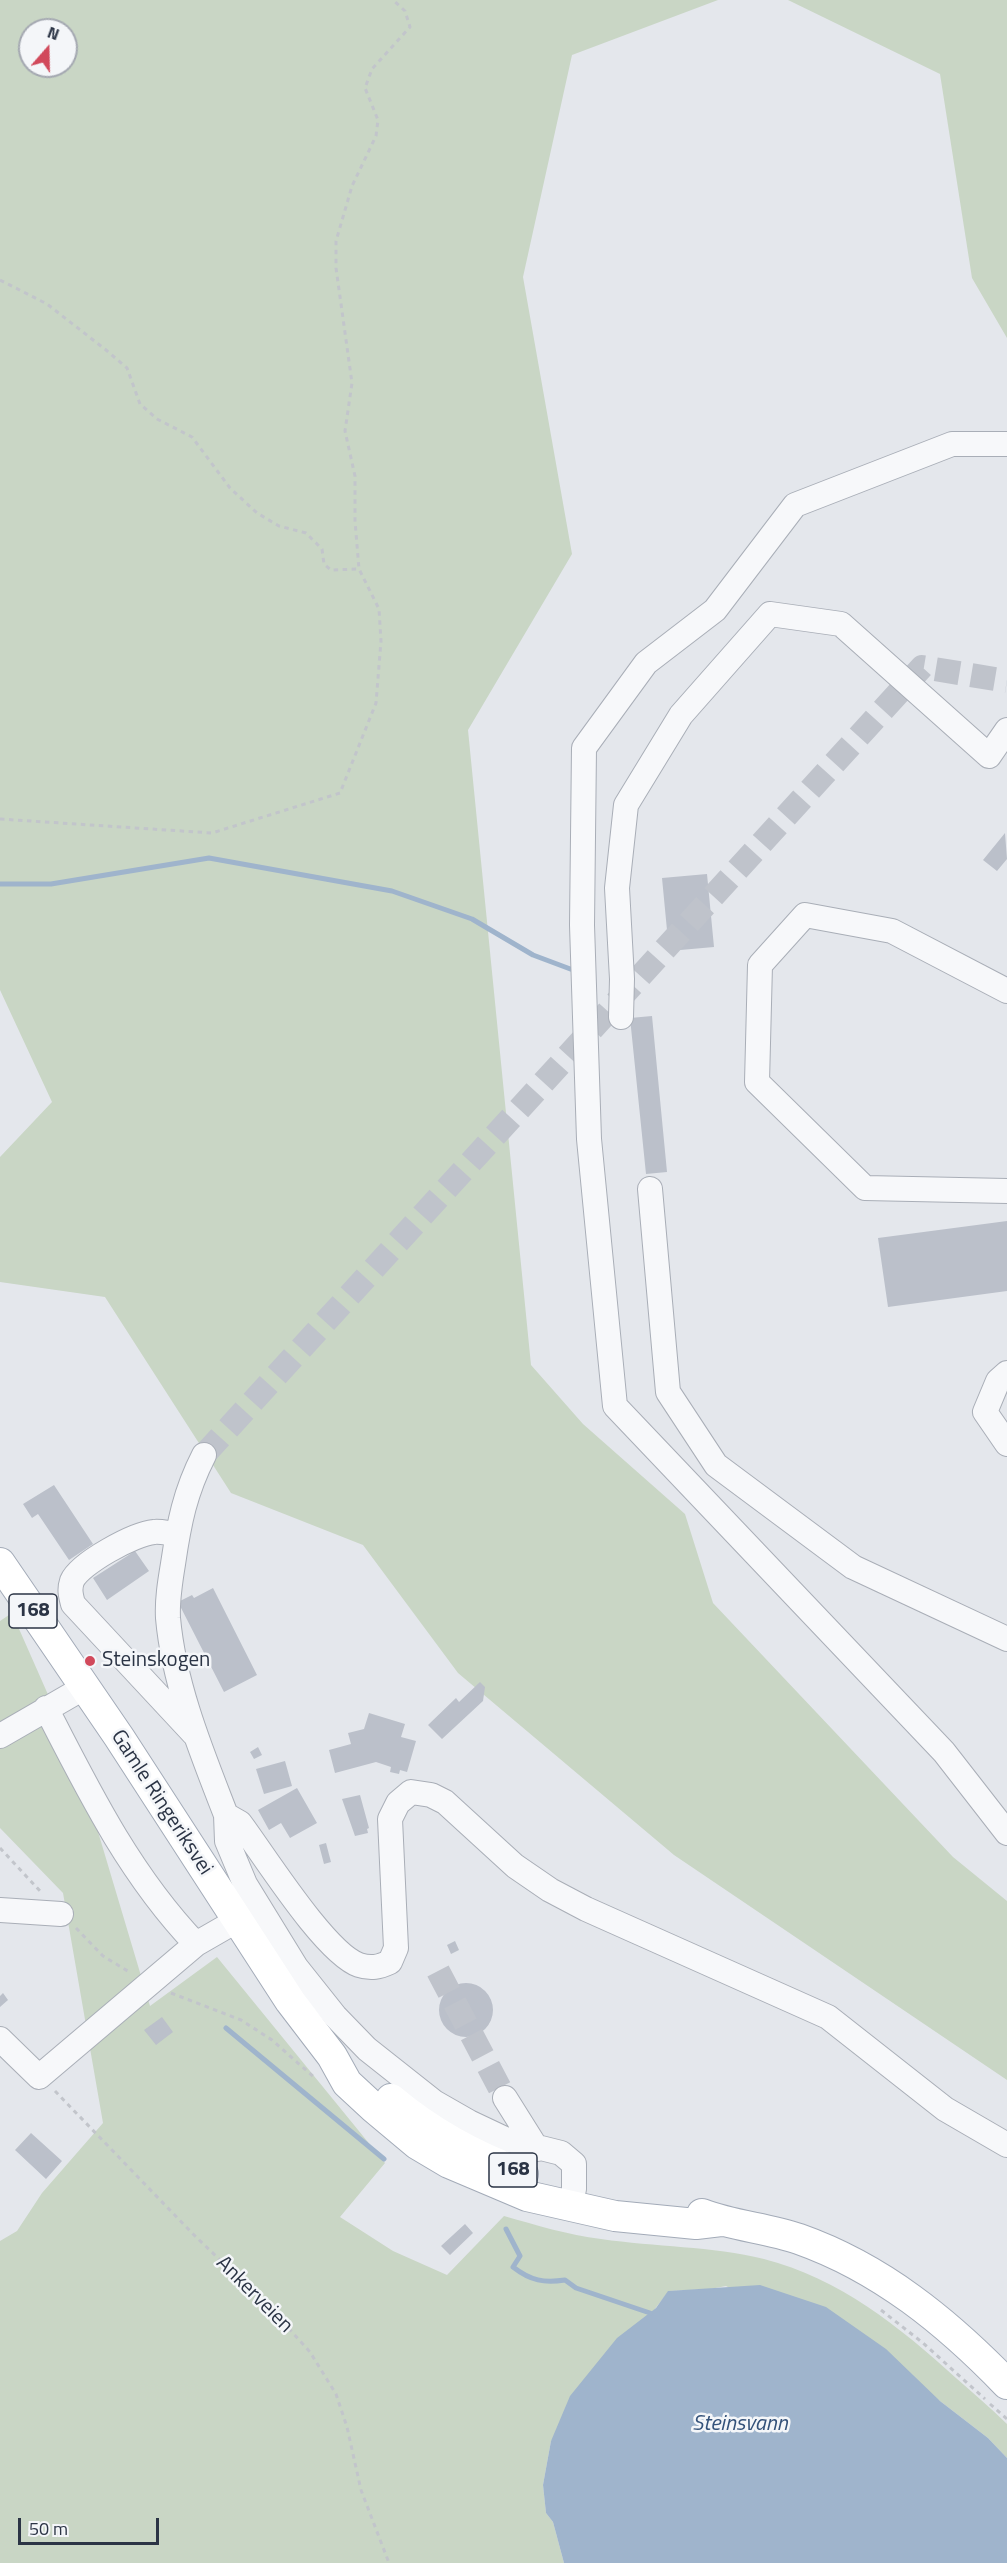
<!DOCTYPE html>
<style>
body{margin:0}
#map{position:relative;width:1007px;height:2563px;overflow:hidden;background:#e4e7ec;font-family:"Titillium Web",sans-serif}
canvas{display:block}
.north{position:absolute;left:18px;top:18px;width:60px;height:60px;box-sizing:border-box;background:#f4f6f9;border:2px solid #a4a8b1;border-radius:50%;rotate:20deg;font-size:16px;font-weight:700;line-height:24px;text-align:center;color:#2b3445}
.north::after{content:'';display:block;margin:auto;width:21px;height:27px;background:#d1495b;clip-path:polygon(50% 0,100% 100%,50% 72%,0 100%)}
.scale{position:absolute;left:18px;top:2518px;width:141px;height:27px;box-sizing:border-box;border:3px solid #2b3445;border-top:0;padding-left:8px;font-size:18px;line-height:21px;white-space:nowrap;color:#2b3445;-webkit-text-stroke:4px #f4f6f9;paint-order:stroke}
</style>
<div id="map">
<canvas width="1007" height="2563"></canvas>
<div class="north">N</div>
<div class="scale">50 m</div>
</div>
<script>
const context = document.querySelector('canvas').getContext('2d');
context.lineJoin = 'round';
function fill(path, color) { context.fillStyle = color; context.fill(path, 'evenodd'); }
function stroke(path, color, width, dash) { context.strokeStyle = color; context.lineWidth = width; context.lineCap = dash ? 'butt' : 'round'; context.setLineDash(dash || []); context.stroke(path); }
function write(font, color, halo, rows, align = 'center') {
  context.font = font + ' "Titillium Web",sans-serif'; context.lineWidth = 5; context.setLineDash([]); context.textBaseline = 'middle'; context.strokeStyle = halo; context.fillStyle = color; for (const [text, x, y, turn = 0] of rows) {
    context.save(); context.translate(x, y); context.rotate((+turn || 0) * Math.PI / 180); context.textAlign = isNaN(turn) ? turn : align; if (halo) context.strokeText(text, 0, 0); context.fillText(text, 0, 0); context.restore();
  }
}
const green = new Path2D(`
 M0,0H718L572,55L523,277L572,554L468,730L531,1365L583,1424L685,1514L713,1603L953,1857L1007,1901V2080L674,1855L458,1673L363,1545L231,1493L105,1297L0,1282V1157L52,1102L0,990ZM30,30H66V66H30Z
 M788,0H1007V338L972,278L940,74Z
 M12,1613L76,1758L150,2006L217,1957L385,2163L340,2217L393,2251L447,2275L504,2216C536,2225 568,2235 601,2239C655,2247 712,2246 764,2259C839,2278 900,2327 956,2378C973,2393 991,2408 1007,2424V2458L988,2438L940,2401L726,2286L710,2289L669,2291L551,2441L543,2485L546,2513L553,2522L564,2563H0V2241L17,2231L42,2193L103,2123L63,1893L0,1828V1621Z`);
const water = new Path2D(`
 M760,2285L826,2307L886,2349L940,2401L988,2438L1007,2458V2563H564L553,2522L546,2513L543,2485L551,2441L570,2396L617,2338L656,2308L668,2291Z`);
const stream = new Path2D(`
 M0,884H51L209,858L392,891L472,919L533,955L573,970
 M226,2028L384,2159
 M506,2229L520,2256L513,2267C531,2281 544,2283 565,2280L576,2288L650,2313`);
const building = new Path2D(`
 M1005,833L1007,859L997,871L983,860Z
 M707,874L714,947L669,951L662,878Z
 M652,1016L667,1172L646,1174L630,1018Z
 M1007,1221V1291L888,1307L878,1238Z
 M54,1485L93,1544L69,1560L38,1514L32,1518L23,1504Z
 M135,1551L149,1571L107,1600L93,1578Z
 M213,1588L257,1675L224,1692L178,1602L192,1595L194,1598Z
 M480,1682L485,1687L483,1701L442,1739L428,1725L456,1698L459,1702Z
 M369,1713L405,1724L401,1737L416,1741L407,1772L400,1770L399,1774L390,1772L391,1767L376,1762L335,1773L329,1750L351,1744L348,1733L364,1729Z
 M258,1747L262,1755L254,1759L250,1752Z
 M285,1761L292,1786L264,1794L256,1769Z
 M297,1788L317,1823L290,1838L281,1823L269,1830L258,1810Z
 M360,1795L369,1828L367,1829L368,1833L355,1836L342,1799Z
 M326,1843L331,1862L324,1864L319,1845Z
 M455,1941L459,1950L451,1954L447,1945Z
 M439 2010a27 27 0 1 1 54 0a27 27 0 1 1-54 0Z
 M3,1993L8,2000L0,2007V1996Z
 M162,2017L173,2032L156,2045L144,2030Z
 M31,2133L62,2161L46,2179L15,2150Z
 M465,2224L473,2233L450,2255L441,2246Z`);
const minorTunnel = new Path2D(`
 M204,1455L922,667L1007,681
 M438,1971L505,2098`);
const path = new Path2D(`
 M0,280L47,304L106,350L127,368L140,404L157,419L192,437L230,488L257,513L279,526L306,533L322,549L324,564L331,570L359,569
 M0,819L212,833L340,793L376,703L381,641L379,609L359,569L355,521V476L345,431L352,383L336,268V241L352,186L376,136L378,120L365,88L372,69L410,27L405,11L393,0
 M0,1848L40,1891
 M76,1928L103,1956L131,1973
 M171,1993L241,2020L272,2040L316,2079
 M55,2091L192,2233L273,2311L310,2352L336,2394L347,2427L361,2490L389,2563
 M881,2310L923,2343L985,2399
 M990,2404L1007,2419`);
const minor = new Path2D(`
 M1007,444H952L795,505L715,610L646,663L584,748L582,925L589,1139L615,1406L944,1752L1007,1833
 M1007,991L892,931L805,915L760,965L757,1082L865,1188L1007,1191
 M621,1017L622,979L617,888L626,805L681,715L770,614L841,624L989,756L1007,730
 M650,1189L668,1392L716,1465L853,1567L1007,1639
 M1007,1373L998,1381L985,1412L1007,1444
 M204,1455C185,1492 179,1523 173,1564C170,1582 167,1600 168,1618C174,1686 202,1753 226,1815
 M177,1534C170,1534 161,1531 154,1532C134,1534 80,1563 72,1581C69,1590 71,1596 73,1604L194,1734
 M46,1708C89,1792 130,1875 196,1944
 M0,1736L85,1687
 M0,1910L61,1914
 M0,2039L39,2077L196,1944L236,1921
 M505,2098L537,2149
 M569,2207L574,2189V2164L561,2153L505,2139L469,2122L434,2102L367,2049L335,2016L296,1967L245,1884L227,1841L226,1815L240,1823C264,1855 325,1953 359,1965C371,1969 379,1967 390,1962L396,1948L390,1819L398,1803L411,1792L431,1795L445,1802L515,1866L550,1890L586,1909L828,2017L945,2109L1007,2145`);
const major = new Path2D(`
 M0,1563L119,1737L290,2001L332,2056L347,2083L374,2108L417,2144L449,2163L527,2196L615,2216L696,2224L721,2221
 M391,2099C429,2131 476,2157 523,2174
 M702,2214C733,2226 767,2228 799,2239C881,2268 947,2322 1007,2384`);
const markers = [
 [90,1661,6,"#d1495b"]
];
const shields = [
 [33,1611,48],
 [513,2170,48]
];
const shieldNames = [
 ["168",33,1611],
 ["168",513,2170]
];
const poiNames = [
 ["Steinskogen",102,1661]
];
const streetNames = [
 ["Gamle Ringeriksvei",161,1803,57],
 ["Ankerveien",254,2295,45]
];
const waterNames = [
 ["Steinsvann",740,2425]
];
fill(green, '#c9d6c5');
fill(water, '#9fb4cc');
stroke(stream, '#9fb4cc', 5);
fill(building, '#bbc0ca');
stroke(minorTunnel, '#bfc3cb', 24, [24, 12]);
stroke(minor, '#a9aeb7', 26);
stroke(major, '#a3abb8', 32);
stroke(path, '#c2c5cb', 3, [4.5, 4.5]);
stroke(minor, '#f7f8fa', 24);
stroke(major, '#fff', 30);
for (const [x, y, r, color] of markers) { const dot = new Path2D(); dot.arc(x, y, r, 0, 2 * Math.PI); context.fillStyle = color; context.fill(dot); stroke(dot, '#f4f6f9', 2); }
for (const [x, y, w] of shields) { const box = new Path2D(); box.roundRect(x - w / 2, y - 17, w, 34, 4.5); context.fillStyle = '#f4f6f9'; context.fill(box); stroke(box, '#2b3445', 1.5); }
write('bold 20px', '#2b3445', null, shieldNames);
write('21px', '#2b3445', '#f4f6f9', poiNames, 'left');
write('21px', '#2b3445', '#f4f6f9', streetNames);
write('italic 22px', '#34527a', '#f4f6f9', waterNames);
</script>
